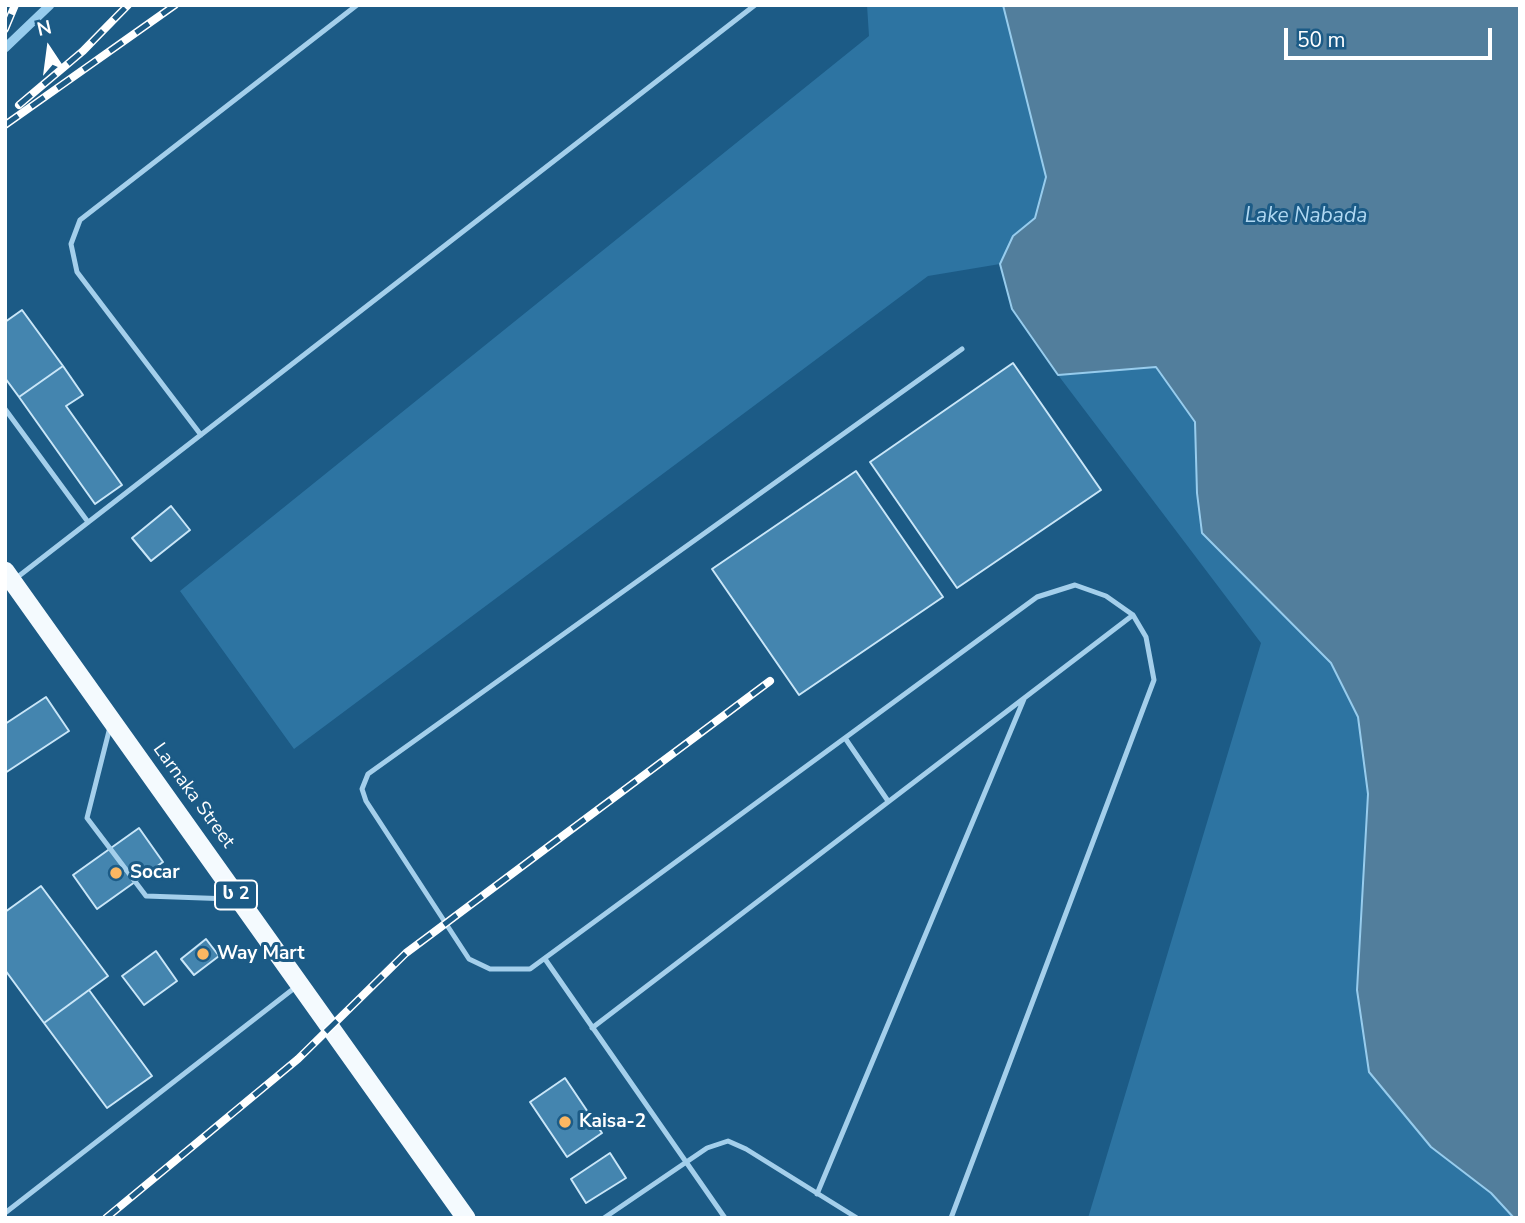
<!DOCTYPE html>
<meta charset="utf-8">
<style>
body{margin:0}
#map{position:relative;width:1525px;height:1223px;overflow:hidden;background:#1c5b86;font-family:"Nunito Sans",sans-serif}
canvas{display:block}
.frame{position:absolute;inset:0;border:7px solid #fff;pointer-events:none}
.north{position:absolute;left:14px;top:14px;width:70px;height:70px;-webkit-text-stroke:5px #1c5b86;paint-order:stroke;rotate:347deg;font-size:19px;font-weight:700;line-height:28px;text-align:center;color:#fff}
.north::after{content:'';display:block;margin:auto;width:24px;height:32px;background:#fff;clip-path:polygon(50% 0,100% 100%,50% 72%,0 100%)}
.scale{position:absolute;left:1284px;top:28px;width:208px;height:32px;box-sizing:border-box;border:4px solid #fff;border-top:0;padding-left:9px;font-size:21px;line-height:24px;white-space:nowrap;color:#fff;-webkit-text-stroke:5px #1c5b86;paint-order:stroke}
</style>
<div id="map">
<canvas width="1525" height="1223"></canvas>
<div class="frame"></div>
<div class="north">N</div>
<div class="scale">50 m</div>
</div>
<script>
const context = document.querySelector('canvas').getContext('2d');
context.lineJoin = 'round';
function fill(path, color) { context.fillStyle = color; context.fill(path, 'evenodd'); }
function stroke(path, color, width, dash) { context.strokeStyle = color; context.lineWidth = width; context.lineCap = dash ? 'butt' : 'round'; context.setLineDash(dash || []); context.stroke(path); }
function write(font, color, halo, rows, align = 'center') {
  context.font = font + ' "Nunito Sans","Noto Sans Georgian",sans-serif'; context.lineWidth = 6; context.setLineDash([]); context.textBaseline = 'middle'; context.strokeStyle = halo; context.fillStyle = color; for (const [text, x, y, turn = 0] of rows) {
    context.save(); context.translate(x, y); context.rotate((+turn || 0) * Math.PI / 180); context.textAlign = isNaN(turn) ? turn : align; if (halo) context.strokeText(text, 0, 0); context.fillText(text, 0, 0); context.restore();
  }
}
const green = new Path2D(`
 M867,5H1003L1046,177L1035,218L1013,236L1000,264L928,276L294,749L180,591L869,36Z
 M1156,367L1195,422L1197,493L1202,533L1331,663L1358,717L1368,794L1357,990L1431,1147L1491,1193L1514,1218H1088L1261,643L1058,375Z`);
const water = new Path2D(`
 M1003,5H1520V1218H1514L1491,1193L1431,1147L1369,1072L1357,990L1368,794L1358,717L1331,663L1202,533L1197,493L1195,422L1156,367L1058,375L1012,309L1000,264L1013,236L1035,218L1046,177Z`);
const stream = new Path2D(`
 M5,48L50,5`);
const building = new Path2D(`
 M22,310L63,366L19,397L5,378V322Z
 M1013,363L1101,490L957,588L870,462Z
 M63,366L83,395L66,406L122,485L95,504L19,397Z
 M856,471L943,597L799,695L712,569Z
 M171,506L190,530L151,561L132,538Z
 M46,697L69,731L5,773V724Z
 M139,828L163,862L97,909L73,875Z
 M41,886L108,976L44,1023L5,970V912Z
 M206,939L219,956L194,975L181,959Z
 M156,951L177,981L144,1005L122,976Z
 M89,990L152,1076L107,1108L44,1023Z
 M565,1078L602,1133L567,1157L530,1102Z
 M610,1153L626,1178L586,1203L571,1179Z`);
const service = new Path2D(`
 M5,409L88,522
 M201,435L77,272L71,244L80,220L357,5
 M15,579L755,5
 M110,727L87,818L146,896L231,899
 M845,738L888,801
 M545,959L725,1218
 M592,1028L1133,615
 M817,1194L1024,699
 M5,1213L297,986
 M604,1218L707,1148L728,1141L746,1149L857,1218
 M951,1218L1154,680L1146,637L1133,615L1106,596L1075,585L1037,597L530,969H490L469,959L366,801L362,789L368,774L962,349`);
const trunk = new Path2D(`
 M5,571L466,1218`);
const rail = new Path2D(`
 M5,29L15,5
 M19,105L83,51L128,5
 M5,125L175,5
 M106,1218L298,1059L406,953L770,681`);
const markers = [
 [116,873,7,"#fbb762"],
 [203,954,7,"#fbb762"],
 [565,1122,7,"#fbb762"]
];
const shields = [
 [236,895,42]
];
const shieldNames = [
 ["ს 2",236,895]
];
const streetNames = [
 ["Larnaka Street",193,796,54]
];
const poiNames = [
 ["Socar",130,873],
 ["Way Mart",217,954],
 ["Kaisa-2",579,1122]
];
const waterNames = [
 ["Lake Nabada",1306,217]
];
fill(green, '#2d74a2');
fill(water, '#527e9c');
stroke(water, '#97cced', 2);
stroke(stream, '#97cced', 9);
fill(building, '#4485af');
stroke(building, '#c9e6f8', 2);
stroke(service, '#a4cfeb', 5);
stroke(trunk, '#f4fafe', 19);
stroke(rail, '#fff', 8);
stroke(rail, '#1c5b86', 5, [16]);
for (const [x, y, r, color] of markers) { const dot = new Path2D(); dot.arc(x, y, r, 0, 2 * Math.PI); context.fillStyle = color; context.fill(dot); stroke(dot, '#1c5b86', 2.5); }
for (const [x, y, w] of shields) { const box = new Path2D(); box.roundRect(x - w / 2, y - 14.5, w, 29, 5); context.fillStyle = '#1c5b86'; context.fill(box); stroke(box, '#fff', 2); }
write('bold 18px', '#fff', null, shieldNames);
write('19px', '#fff', '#1c5b86', streetNames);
write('bold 19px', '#fff', '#1c5b86', poiNames, 'left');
write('italic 21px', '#b0d8f2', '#1c5b86', waterNames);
</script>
